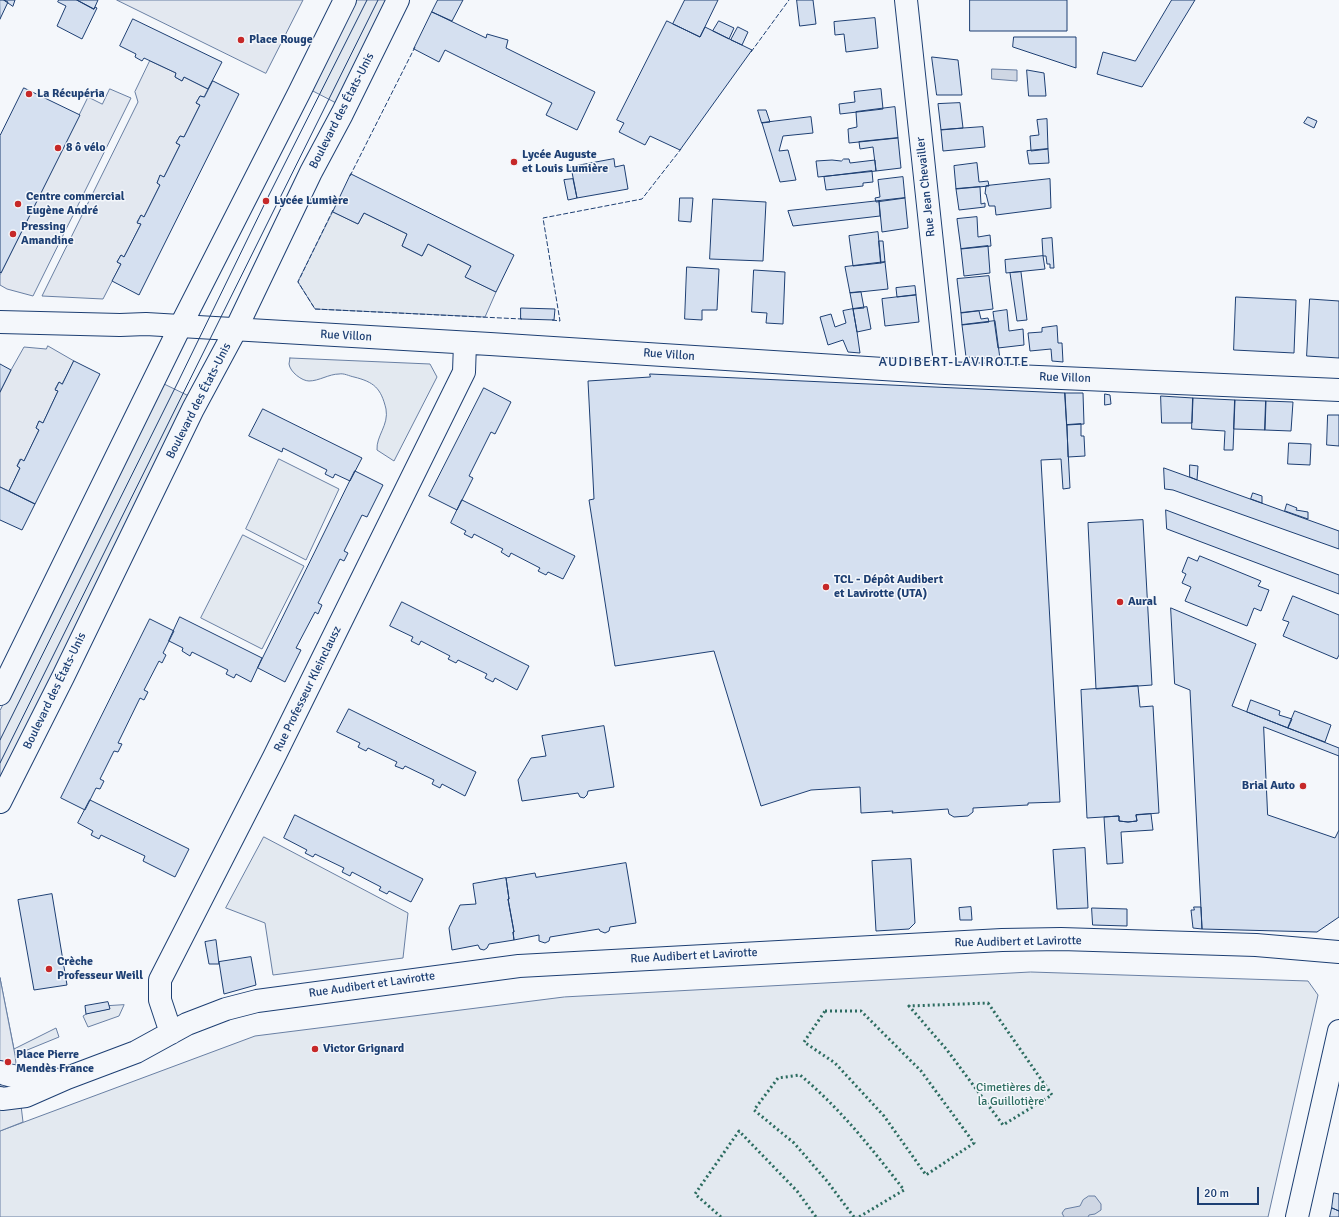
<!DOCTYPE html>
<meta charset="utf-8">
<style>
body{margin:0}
#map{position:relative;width:1339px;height:1217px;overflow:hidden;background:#f4f7fb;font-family:Signika,sans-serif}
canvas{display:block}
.scale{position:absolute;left:1197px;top:1187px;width:62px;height:18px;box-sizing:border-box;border:2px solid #1d3f73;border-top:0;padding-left:5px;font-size:12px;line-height:14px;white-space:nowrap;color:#1d3f73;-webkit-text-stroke:3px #f4f7fb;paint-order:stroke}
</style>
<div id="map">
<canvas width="1339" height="1217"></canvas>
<div class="scale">20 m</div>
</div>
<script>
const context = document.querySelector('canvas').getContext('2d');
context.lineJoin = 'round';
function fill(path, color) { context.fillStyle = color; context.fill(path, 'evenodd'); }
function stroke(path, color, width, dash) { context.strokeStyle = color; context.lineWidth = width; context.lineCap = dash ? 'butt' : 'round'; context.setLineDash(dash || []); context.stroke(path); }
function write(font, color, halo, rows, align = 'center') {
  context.font = font + ' Signika,sans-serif'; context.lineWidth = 3; context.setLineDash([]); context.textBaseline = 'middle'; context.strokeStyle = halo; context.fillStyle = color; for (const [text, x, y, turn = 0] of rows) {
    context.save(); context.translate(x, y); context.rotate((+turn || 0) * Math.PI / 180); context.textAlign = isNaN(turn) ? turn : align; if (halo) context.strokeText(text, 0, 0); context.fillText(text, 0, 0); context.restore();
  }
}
const green = new Path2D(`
 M353,0H392L340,105L309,89Z
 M333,212L358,224L364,213L407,234L402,246L422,256L428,244L471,266L466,277L496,292L485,317L315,309L298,282Z
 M290,358L430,364L437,377L394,461L377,450C376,436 389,425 386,409C381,388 374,382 354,377C349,376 344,373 339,374C329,374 319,381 309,381C302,381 290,372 289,364C289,362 290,360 290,358Z
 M162,383L193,398L0,789V711Z
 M279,459L339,489L306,560L246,529Z
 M243,535L304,566L262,649L201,618Z
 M264,837L408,913L403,958L273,975L265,923L226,908Z
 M1031,972L1308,981L1318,995L1268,1217H0V1131L255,1036L564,997Z
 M0,978L14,1049L56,1028L59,1037L15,1055L0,1047Z
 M124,1005L119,1016L88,1027L83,1016L88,1013L109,1009V1006Z`);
const parking = new Path2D(`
 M117,0H303L266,73Z
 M150,61L176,73L175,77L182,81L184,77L208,89L204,97L200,96L196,103L200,105L184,137L180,136L176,143L180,145L164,177L160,176L157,183L160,185L144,217L141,215L137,222L141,224L124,257L121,255L117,262L121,264L103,299L42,296L138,102L135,92Z
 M110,89L131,98L33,296L7,289L0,285V275L88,97L102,104Z
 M48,346L74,361L62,384L59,382L55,389L58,391L43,423L39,421L36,428L39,430L24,461L20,459L17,466L20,468L9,491L0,487V392L11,370L24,347L46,349Z
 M0,978L15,1055L23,1122L0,1131Z`);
const water = new Path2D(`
 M992,69L1017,70V81L992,79Z
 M1089,1196H1095L1101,1204V1210L1095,1214L1089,1215L1088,1217H1064L1062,1213L1065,1209L1080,1206L1083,1200Z`);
const building = new Path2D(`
 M0,0H4L8,2L0,19Z
 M4,0H15L13,6Z
 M59,0H77L94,9L95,7L97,8L82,39L57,26L66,6L58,2Z
 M77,0H98L94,9Z
 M438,0H463L452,21L432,12Z
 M685,0H718L700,37L673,24Z
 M797,0H813L816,24L800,26Z
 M970,0H1067V31H970Z
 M1172,0H1195L1142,87L1097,74L1103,52L1135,61Z
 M432,12L486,38L487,34L508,40L506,48L595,92L577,130L546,115L552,103L445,50L439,62L414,49Z
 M875,18L878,48L846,52L844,34L835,35L834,22Z
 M133,19L222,62L208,89L184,77L182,81L175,77L176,73L144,58L142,61L135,57L136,54L120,46Z
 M667,21L700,37L705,27L752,50L680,150L650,136L645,145L619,132L624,123L617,120Z
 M719,21L734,28L729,39L713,31Z
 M738,27L748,32L742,45L731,40Z
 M1014,37H1076V68L1013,47Z
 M932,57L958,60L962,95H937Z
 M1027,70L1044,73L1046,96H1029Z
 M213,81L239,94L139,295L112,281L121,264L117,262L121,255L124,257L141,224L137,223L141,215L144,217L160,185L157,183L160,175L164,177L180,145L176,143L180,136L184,137L200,105L196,103L200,96L204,97Z
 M24,88L80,115L1,273L0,272V136Z
 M881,89L883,109L840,114L839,104L855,102L854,92Z
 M960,103L963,128L941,130L938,104Z
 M895,107L898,138L849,143L848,129L857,127L856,112Z
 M758,110H766L770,122L762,123Z
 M811,117L813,133L783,136L779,151L788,150L796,180L780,182L762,123Z
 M1308,117L1317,121L1314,128L1304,123Z
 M1047,119L1048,149L1031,151L1030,136L1039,135L1037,120Z
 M983,127L985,147L943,151L941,130Z
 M898,138L901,168L876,171L873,147L860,149L859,142Z
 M1048,149L1049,163L1029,164L1027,151Z
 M614,159L615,167L624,165L628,189L577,198L571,167Z
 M844,159H849L850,163L875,160L876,171L818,177L816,161L832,160L841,161Z
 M977,163L979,182L988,181L989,186L956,189L954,166Z
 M872,171L873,182L863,183V186L826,190L824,177Z
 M351,174L514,255L496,292L465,277L471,266L428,244L422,256L402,246L407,234L364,213L358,224L333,212Z
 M903,177L905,198L876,202L875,198L880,197L878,180Z
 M573,179L577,198L568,200L564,180Z
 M1050,179L1051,208L996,215L995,206H989L986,194H985L986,186Z
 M980,187L981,204L985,203V207L959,210L956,189Z
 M680,198H693L691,222L679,221Z
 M905,198L908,228L882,232L879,201Z
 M713,199L766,202L763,261L710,259Z
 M879,201L880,216L793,226L788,211Z
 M977,217L978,237L990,235L991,246L961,249L957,219Z
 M878,232L881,263L853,266L849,236Z
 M1052,238L1054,268H1050V264H1047L1046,256H1043L1042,239Z
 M879,241H883L885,262L881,263Z
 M988,246L990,273L964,276L961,249Z
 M1043,256L1045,269L1006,273L1005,260Z
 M885,262L888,289L850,293L845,267Z
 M687,267L719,269L717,310H702V320L685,319Z
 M754,270L785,272L783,324L766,323L767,313L752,312Z
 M1021,272L1027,320L1017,321L1010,273Z
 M989,276L993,309L961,313L957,279Z
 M915,286L916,295L897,297L896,288Z
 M861,292L864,308L853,309L850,293Z
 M916,295L919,322L885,326L882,299Z
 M1236,297L1296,300L1294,353L1234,350Z
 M1310,299L1339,301V358L1307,356Z
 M867,307L871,329L857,332L853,309Z
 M521,308L555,309L554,320L521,319Z
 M853,309L857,332L860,353L848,352L843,340L828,345L820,317L831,314L835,327L846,323L843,311Z
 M1007,310L1009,331L1023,329L1024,345L998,348L993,312Z
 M979,311L981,319L988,318L989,322L962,325L961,313Z
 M995,321L1000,359L966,357L962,325Z
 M1057,326L1058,343H1062L1063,362L1052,361L1051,349L1030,351L1028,333L1042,332V328Z
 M74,361L100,374L35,504L9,491L20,468L17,466L21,459L24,461L39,430L36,428L39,421L43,423L58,391L55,390L59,382L62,384Z
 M0,364L11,370L0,392Z
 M650,374L1065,393L1070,488L1063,489L1061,459L1041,460L1060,802L1028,803V805L973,808V812L968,816L954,817L949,814L948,809L892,813L893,811L861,813L860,787L811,790L761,806L714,651L615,666L589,500L594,499L588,381L650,377Z
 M484,388L511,402L495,434L491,432L469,476L473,478L457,510L429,496Z
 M1065,393H1083L1084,424L1067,425Z
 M1105,394L1110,395L1111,404L1105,405Z
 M1161,396L1193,398L1192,423H1162Z
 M1193,398L1235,400L1233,450H1224L1225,431L1192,429Z
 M1235,400L1266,401L1265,430L1234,429Z
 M1266,401L1293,402L1291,431L1265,430Z
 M263,409L362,458L350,481L335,474L333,478L325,474L327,470L283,448L282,452L249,436Z
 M1328,415H1339V446L1327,445Z
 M1081,424V436H1084L1085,456L1068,457L1067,425Z
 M1289,443L1311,444L1310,465L1288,464Z
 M1190,465L1198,466L1197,480L1190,477Z
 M1164,468L1339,531V549L1173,490L1165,489Z
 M355,471L383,485L367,517L362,515L344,551L348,553L344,561L340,559L318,603L322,605L318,614L315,612L296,648L301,650L285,682L258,668Z
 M0,487L35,504L22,530L0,520Z
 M1253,493L1262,496V503L1251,499Z
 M462,500L575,556L563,579L548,572L546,575L538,571L540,568L511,553L509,557L501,552L503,549L474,534L472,538L464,534L466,531L451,523Z
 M1287,504L1297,508L1296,510L1308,512V519L1285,511Z
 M1166,510L1339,575V594L1167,529Z
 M1143,520L1152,685L1096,689L1088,523Z
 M1200,556L1261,581L1258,586L1269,590L1261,611L1254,608L1247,626L1185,601L1191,587L1182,583L1186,574L1182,572L1188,557L1197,561Z
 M1293,596L1339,615V655L1337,659L1283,636L1289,622L1283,620Z
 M402,602L529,666L517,690L495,678L493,682L485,678L487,674L458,660L456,663L448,659L450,656L421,641L419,645L411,641L413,637L390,626Z
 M1171,608L1256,644L1232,706L1339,748V917L1317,932L1202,929L1190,690L1175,684Z
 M180,617L262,658L251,682L236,674L234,678L226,674L228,670L192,652L190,656L182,651L183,648L169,641Z
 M150,619L174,631L163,653L166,655L162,663L159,661L144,690L148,692L144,700L140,698L118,743L122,744L118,752L114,751L100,779L104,781L100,789L96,788L85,810L61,798Z
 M1138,686L1140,707L1153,706L1159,813L1136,815L1137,821L1128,822L1119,821V816L1087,818L1081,690Z
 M1251,700L1280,711L1279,715L1292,719L1288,728L1247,712Z
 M349,709L476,772L465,796L442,784L440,788L432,784L434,780L405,766L403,769L395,766L397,762L368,748L366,751L358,747L360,743L337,732Z
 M1295,711L1331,725L1325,742L1288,728Z
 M604,726L614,787L588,791L587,795L584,798L580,797L578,793L522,801L518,780L531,758L546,756L542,736Z
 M1264,727L1339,756V830L1335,838L1268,815Z
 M90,800L189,849L175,877L143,861L145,856L101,835L99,839L91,835L93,831L78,823Z
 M1151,814L1153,830L1121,832L1123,863L1107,864L1104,817L1119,816V821L1128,822L1137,821L1136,815Z
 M295,815L423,879L411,902L389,891L387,894L379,890L381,887L352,872L350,876L342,872L344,868L315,854L313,857L305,853L307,850L284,838Z
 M1085,848L1088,908L1057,909L1053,850Z
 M911,859L915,923L909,929L876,931L872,861Z
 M626,863L636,923L610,927L609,931L605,933L600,931L599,929L550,937L549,941L545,943L539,941V935L514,940L513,932H514L508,899H509L506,878L535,873L536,877Z
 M506,878L509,899H508L514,932H513L514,940L489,944L487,948L484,950L480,949L478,945L452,950L449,928L460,905L476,904L473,884Z
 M52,894L67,985L34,990L18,900Z
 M971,907L972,920H960L959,908Z
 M1194,907H1201L1202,929L1193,928L1191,910H1194Z
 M1092,908L1127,909V926L1093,925Z
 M216,940L219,964H209L205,942Z
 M251,957L256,985L224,994L219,962Z
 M108,1002L110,1009L86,1014L85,1006Z
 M1334,1193L1339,1194V1211L1332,1208Z
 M1332,1208L1339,1211V1217H1330Z`);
const minor = new Path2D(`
 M906,0L946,373
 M0,322L120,325L146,324L490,344L946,373L1339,390
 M171,1033L160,1000V980L274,757L464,372L465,343
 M0,1072L5,1074L32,1081L54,1079
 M0,1098L2,1099L26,1096L67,1078L136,1052L187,1024L226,1009L257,1001L519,966L1002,940L1061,939L1256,945L1339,952
 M1297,1217L1339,1031`);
const major = new Path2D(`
 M0,694L180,327L299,93L345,0
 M0,802L63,677L193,409L236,329L311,172L342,114L398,0`);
const tram = new Path2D(`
 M0,740L178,382L266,201L367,0
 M0,763L378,0`);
const hedge = new Path2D(`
 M988,1003L1052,1095L1003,1125L947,1050L909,1006Z
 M825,1011H861L921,1071L974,1143L926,1175L884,1116L835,1063L804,1042Z
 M721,1217L695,1194L739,1131L797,1191L816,1217
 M854,1217L827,1181L794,1143L754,1110L778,1078L800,1075C840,1108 872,1149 904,1190L859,1217`);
const fence = new Path2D(`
 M751,52L789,0
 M350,176L415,47
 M333,210L298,282L315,309L522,319
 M552,320L560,321L543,218L642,199L681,149`);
const markers = [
 [241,40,4,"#c62828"],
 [29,94,4,"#c62828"],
 [58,148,4,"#c62828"],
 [514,162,4,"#c62828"],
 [266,201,4,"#c62828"],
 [18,204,4,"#c62828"],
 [13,234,4,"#c62828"],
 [826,587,4,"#c62828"],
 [1120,602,4,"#c62828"],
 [1303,786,4,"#c62828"],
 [49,969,4,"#c62828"],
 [315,1049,4,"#c62828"],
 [8,1062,4,"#c62828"]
];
const poiNames = [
 ["Place Rouge",249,40],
 ["La Récupéria",37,94],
 ["8 ô vélo",66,148],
 ["Lycée Auguste",522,155],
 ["et Louis Lumière",522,169],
 ["Centre commercial",26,197],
 ["Eugène André",26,211],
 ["Lycée Lumière",274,201],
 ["Pressing",21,227],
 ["Amandine",21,241],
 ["TCL - Dépôt Audibert",834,580],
 ["et Lavirotte (UTA)",834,594],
 ["Aural",1128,602],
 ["Brial Auto",1295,786,"right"],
 ["Crèche",57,962],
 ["Professeur Weill",57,976],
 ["Victor Grignard",323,1049],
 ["Place Pierre",16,1055],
 ["Mendès France",16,1069]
];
const streetNames = [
 ["Boulevard des États-Unis",342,111,-63],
 ["Rue Jean Chevailler",926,187,-96],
 ["Rue Villon",346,336,3],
 ["Rue Villon",669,355,4],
 ["Rue Villon",1065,378,2],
 ["Boulevard des États-Unis",199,401,-63],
 ["Rue Professeur Kleinclausz",308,689,-64],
 ["Boulevard des États-Unis",55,691,-64],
 ["Rue Audibert et Lavirotte",1018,942,-1],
 ["Rue Audibert et Lavirotte",694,956,-3],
 ["Rue Audibert et Lavirotte",372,985,-8]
];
const parkNames = [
 ["Cimetières de",1011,1088],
 ["la Guillotière",1011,1102]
];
const quarterNames = [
 ["AUDIBERT-LAVIROTTE",954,362]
];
fill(green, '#e3e9f0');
stroke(green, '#687fa3', 1);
fill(parking, '#e3e8f0');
stroke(parking, '#687fa3', 1);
fill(water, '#cfd7e4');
stroke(water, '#687fa3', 1);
fill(building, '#d5e0f0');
stroke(building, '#1d3f73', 1);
stroke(minor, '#1d3f73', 24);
stroke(major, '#1d3f73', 24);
stroke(minor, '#f4f7fb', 22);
stroke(major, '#f4f7fb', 22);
stroke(tram, '#1d3f73', 1);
stroke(hedge, '#2c6c60', 3, [2, 3]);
stroke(fence, '#1d3f73', 1, [5, 2]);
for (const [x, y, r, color] of markers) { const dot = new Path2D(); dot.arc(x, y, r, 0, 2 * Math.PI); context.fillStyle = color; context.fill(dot); stroke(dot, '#f4f7fb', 1.5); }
write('bold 12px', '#1d3f73', '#f4f7fb', poiNames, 'left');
write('12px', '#1d3f73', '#f4f7fb', streetNames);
write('12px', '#2c6c60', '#f4f7fb', parkNames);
context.letterSpacing = '1px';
write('14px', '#1d3f73', '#f4f7fb', quarterNames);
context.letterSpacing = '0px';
</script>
